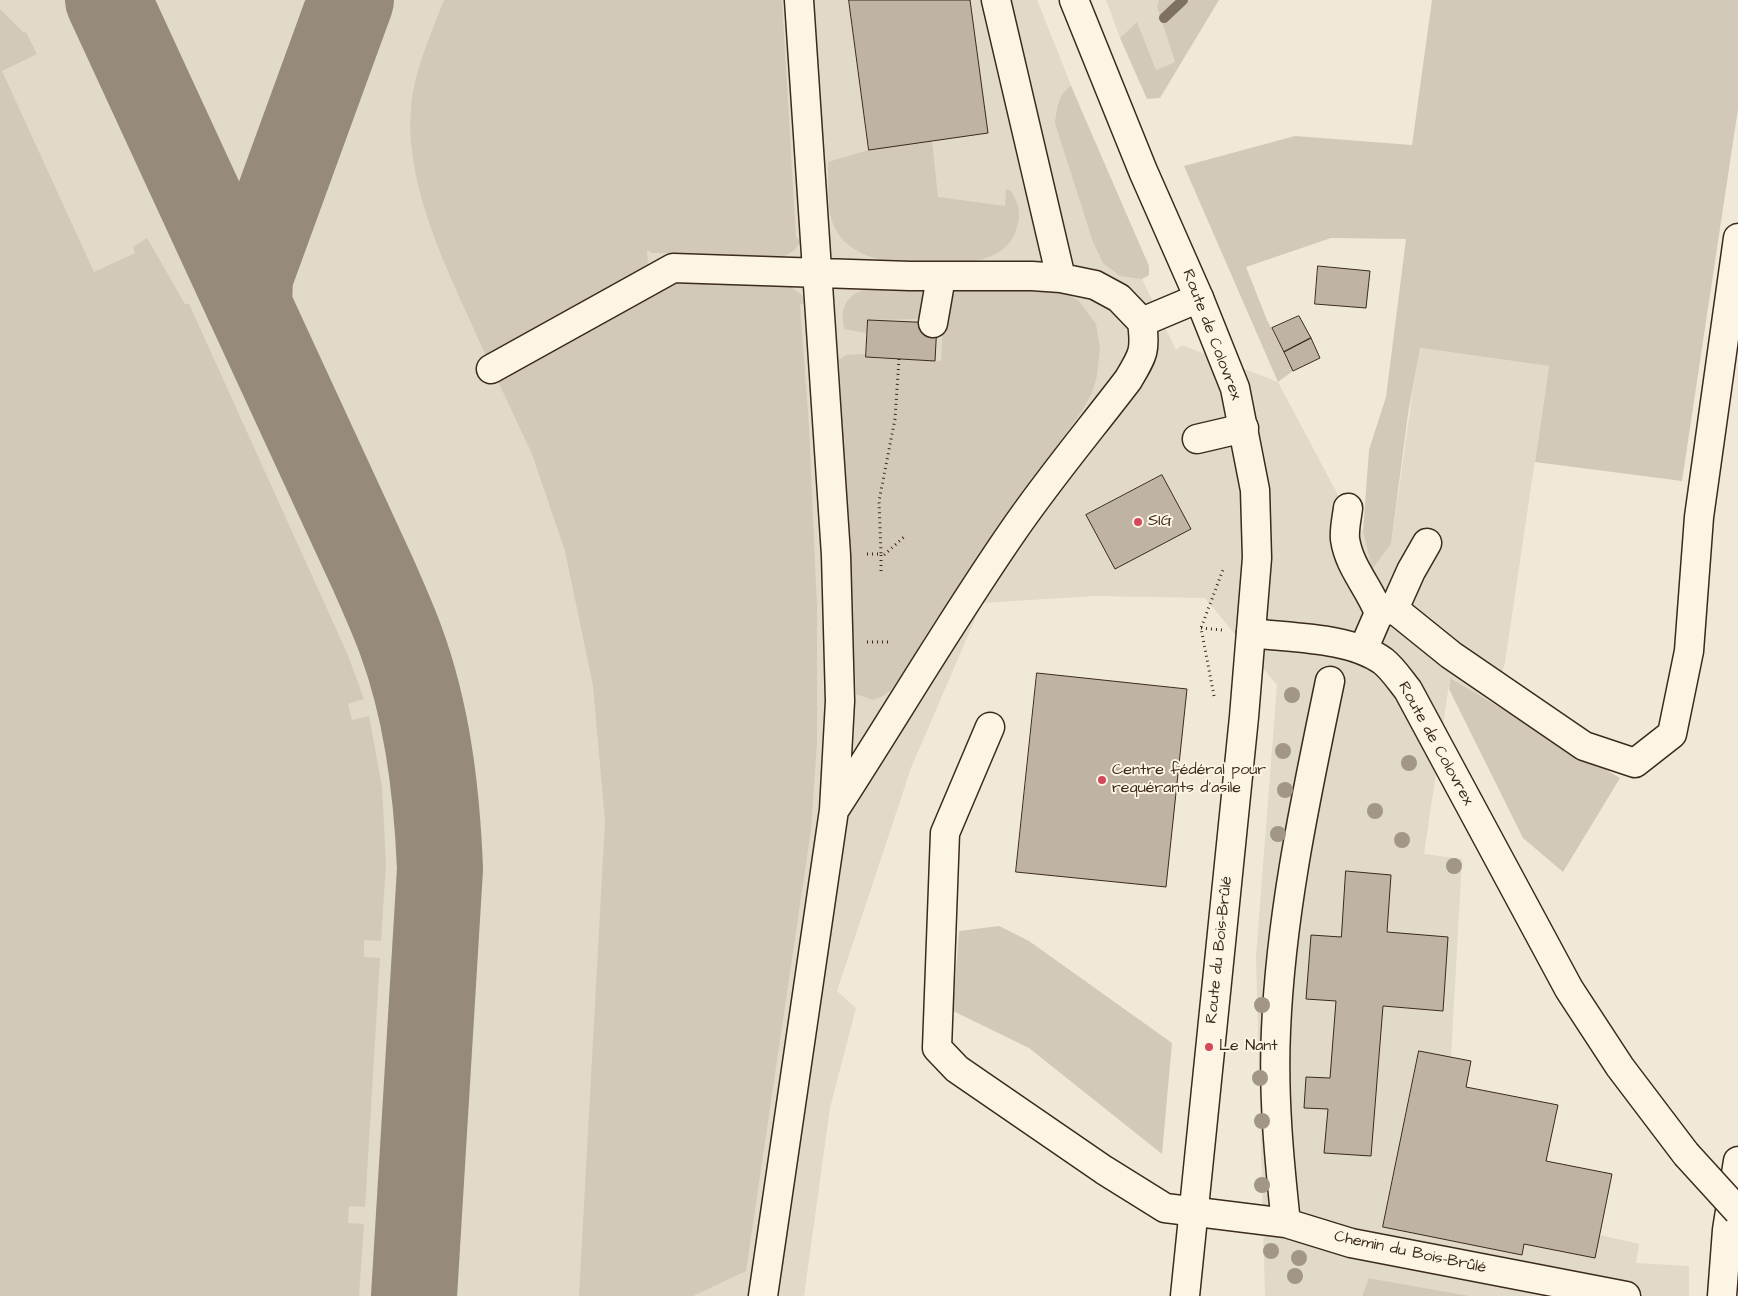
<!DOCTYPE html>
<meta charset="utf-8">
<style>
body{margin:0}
canvas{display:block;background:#f0e9d9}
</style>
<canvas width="1738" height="1296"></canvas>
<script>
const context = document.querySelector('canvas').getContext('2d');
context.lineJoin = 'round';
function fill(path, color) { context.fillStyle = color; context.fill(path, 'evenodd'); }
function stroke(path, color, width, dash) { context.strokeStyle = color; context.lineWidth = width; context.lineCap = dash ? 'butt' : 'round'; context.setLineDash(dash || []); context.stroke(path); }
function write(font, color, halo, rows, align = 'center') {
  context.font = font + ' "Architects Daughter",sans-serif'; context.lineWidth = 4; context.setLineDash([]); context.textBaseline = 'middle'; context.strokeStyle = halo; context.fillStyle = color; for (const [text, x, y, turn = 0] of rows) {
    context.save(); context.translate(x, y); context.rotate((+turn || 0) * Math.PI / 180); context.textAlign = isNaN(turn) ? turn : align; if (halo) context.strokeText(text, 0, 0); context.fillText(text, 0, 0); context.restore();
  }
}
const built = new Path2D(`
 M0,0H1037L1101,160L1149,266V275L1142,279L1176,350L1182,345L1278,382L1339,497L1363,531L1372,568L1391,544L1419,348L1549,366L1505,662L1494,702L1476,694L1450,678L1424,854L1462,859L1451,1057L1471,1061L1467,1087L1558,1105L1547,1161L1612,1174L1600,1235L1639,1244L1636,1263L1689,1266V1296H1470L1370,1278L1362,1296H1265L1256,956L1277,685L1205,598L1095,596L982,603L911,768L837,991L856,1008L830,1108L804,1296H0Z
 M1106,0H1159L1157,7L1175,62L1156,70L1137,23L1120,38Z`);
const green = new Path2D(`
 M444,0H782L796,238L801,240C791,265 751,263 730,254L652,253L647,250L648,265L637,277L487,358C453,280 400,185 412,98C417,64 432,31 444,0Z
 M1159,0H1219L1160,98L1147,99L1120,38L1137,22L1156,70L1175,62L1157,7Z
 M1432,0H1738V109L1682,481L1535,462L1549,366L1420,348L1408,414L1391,544L1372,569L1363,531L1369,450L1386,397L1406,239L1331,238L1246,267L1267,320L1293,371L1278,382L1184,166L1295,136L1412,145Z
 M0,9L23,32H26L37,54L2,71L94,272L135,253L133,247L147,238L185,304H189L347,653L364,699L348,704L352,720L369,716L382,787L386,864L381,941L364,940V957L380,958L365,1207L349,1206L348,1223L364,1224L359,1296H0Z
 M1071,86L1149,266V275L1142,279L1120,276L1103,263L1093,242L1055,123C1057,109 1058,94 1071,86Z
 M932,141L938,197L1005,206L1006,189L1011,191C1019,204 1022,215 1016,230C1005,265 958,264 927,264C895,263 849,261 834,226C826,208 829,181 828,162L869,150Z
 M676,278L787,284L803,296L804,303L800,305L809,427L817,606V743L811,830L746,1271L693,1296H579L605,821L593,686L565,551L532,454L495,375Z
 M959,283L1057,288L1079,301L1096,324L1100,348L1097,376L1092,393L1080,414L1001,523L925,636L904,674L890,691L881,697L873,700L856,694L839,360L846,355L866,354V358L941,361L943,321Z
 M925,286L924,319L868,320L867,333L844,329C844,324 842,318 843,313C848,279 900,287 925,286Z
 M1450,678L1620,778L1563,872L1523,838L1449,689Z
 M999,926L1029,941L1172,1043L1162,1154L1029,1048L953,1011L959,931Z
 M1369,1278L1470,1296H1362Z`);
const stream = new Path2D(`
 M1164,18L1183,0`);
const taxiway = new Path2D(`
 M108,0L373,574C383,597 393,619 401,641C428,714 437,793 440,869L414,1296
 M249,306L250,277L351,0`);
const building = new Path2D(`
 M849,0H970L988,133L869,150Z
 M1318,266L1370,271L1366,308L1315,304Z
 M1299,316L1311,338L1284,352L1272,328Z
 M868,320L937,323L935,361L866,357Z
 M1311,338L1320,358L1293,371L1284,352Z
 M1162,475L1191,529L1115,569L1086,515Z
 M1037,673L1187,689L1166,887L1016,872Z
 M1346,871L1391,875L1387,932L1448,937L1443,1011L1383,1006L1371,1156L1324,1153L1328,1109L1304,1108L1306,1077L1330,1078L1336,1001L1306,999L1311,935L1341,937Z
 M1419,1051L1471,1061L1466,1087L1558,1105L1546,1161L1612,1174L1595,1258L1524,1244L1522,1255L1383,1227Z`);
const path = new Path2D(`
 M899,359L895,419L879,501L881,554L884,555L905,536
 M867,554H881V574
 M1201,628L1222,630
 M867,642H892
 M1214,696L1201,628L1224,567`);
const minor = new Path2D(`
 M996,0L1061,278
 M933,323L941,277
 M491,369L673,268L910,276H1032L1061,278L1095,285L1119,298L1142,322L1199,298
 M1197,439L1244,428
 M1348,508C1347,517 1344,529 1345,539C1349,567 1369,587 1379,613L1363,650
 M1394,609L1411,571L1427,543
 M1379,613L1394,609L1451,655L1584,746L1635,763L1672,734L1689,651L1699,517L1738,238
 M1251,633C1291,638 1350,637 1383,661C1393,669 1400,680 1408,690L1569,989L1620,1067L1686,1154
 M990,727L945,833L937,1048L957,1069L1104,1170L1165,1208L1286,1223L1351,1243L1626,1296
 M835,809C894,718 949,624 1011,534C1047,481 1089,431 1128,380C1143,355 1146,351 1142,322
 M1286,1223C1279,1159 1273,1095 1276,1030C1281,912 1306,797 1330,681
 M763,1296L834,810L840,701L836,555L799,0`);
const major = new Path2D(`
 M1074,0L1143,171L1199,298L1235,388L1255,490L1257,558L1244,717L1185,1296`);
const highway = new Path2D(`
 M1722,1296L1727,1230L1738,1161`);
const minorBridge = new Path2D(`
 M1686,1154L1738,1211`);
const trees = [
 [1292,695],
 [1283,751],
 [1409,763],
 [1285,790],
 [1375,811],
 [1278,834],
 [1402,840],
 [1454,866],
 [1262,1005],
 [1260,1078],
 [1262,1121],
 [1262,1185],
 [1271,1251],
 [1299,1258],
 [1295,1276]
];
const markers = [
 [1138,522,5,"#d1495b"],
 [1102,780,5,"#d1495b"],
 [1209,1047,5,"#d1495b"]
];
const streetNames = [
 ["Route de Colovrex",1211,335,69],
 ["Route de Colovrex",1435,744,61],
 ["Route du Bois-Brûlé",1220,950,-84],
 ["Chemin du Bois-Brûlé",1410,1253,12]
];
const poiNames = [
 ["SIG",1148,522],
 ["Centre fédéral pour",1112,771],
 ["requérants d’asile",1112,789],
 ["Le Nant",1219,1047]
];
fill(built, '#e1d9c9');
fill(green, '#d2c9ba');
stroke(stream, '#7e7163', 10);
stroke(taxiway, '#968a7c', 86);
fill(building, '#beb3a4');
stroke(building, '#3b2a1e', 1);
stroke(minor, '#3b2a1e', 31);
stroke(major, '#3b2a1e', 31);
stroke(highway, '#3b2a1e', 31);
stroke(path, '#3b2a1e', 3, [1, 4]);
stroke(minor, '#fcf5e5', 28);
stroke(major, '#fcf5e5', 28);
stroke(highway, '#fcf5e5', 28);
stroke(minorBridge, '#3b2a1e', 31, []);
stroke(minorBridge, '#fcf5e5', 28);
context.fillStyle = '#a19688';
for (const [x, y] of trees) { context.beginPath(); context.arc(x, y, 8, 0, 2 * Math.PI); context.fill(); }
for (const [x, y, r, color] of markers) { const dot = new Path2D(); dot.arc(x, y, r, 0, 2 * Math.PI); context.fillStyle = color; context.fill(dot); stroke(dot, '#fcf5e5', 2); }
write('16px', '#3b2a1e', '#fcf5e5', streetNames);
write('16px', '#3b2a1e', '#fcf5e5', poiNames, 'left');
</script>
